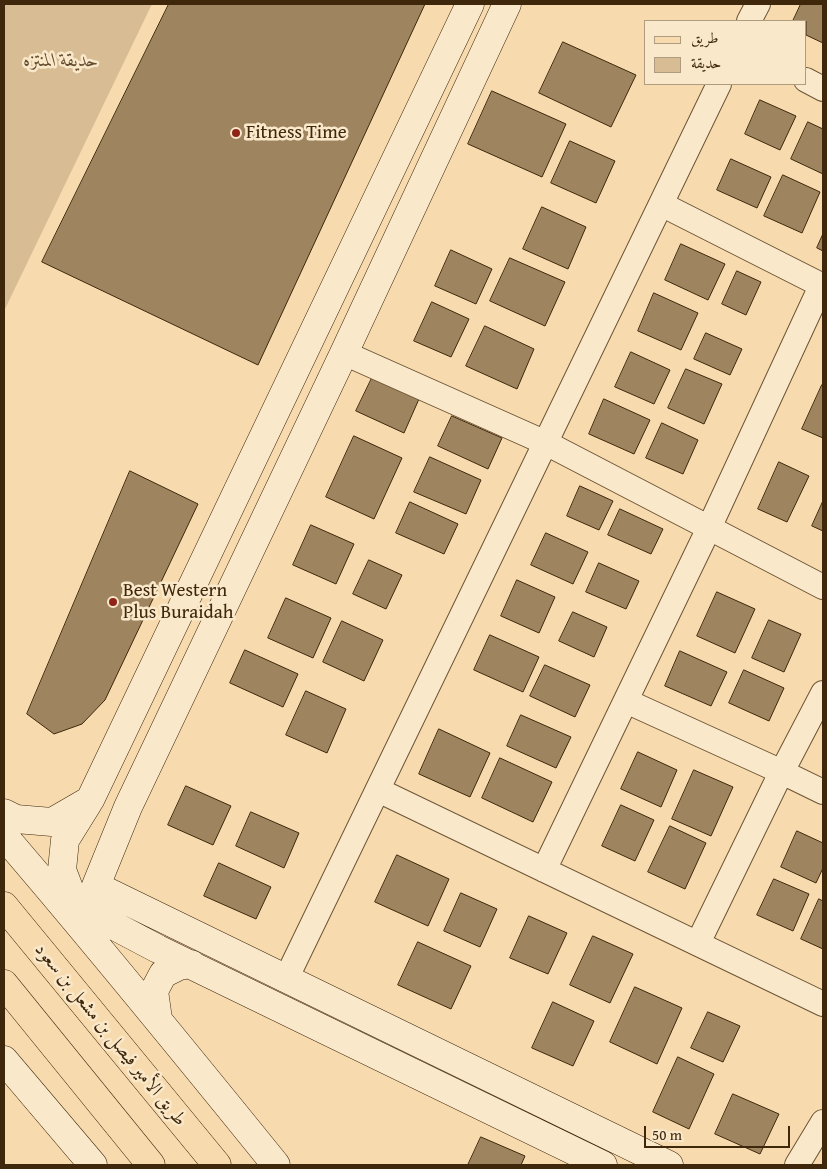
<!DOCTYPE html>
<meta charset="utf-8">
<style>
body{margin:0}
#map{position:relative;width:827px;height:1169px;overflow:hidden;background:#f7dbaf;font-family:"Gentium Book Plus",Amiri,serif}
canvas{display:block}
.frame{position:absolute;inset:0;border:5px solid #3e270b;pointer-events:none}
.legend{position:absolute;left:644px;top:20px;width:162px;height:65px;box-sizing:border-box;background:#fae8cb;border:1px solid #af9b7e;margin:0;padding:6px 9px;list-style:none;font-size:15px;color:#3e270b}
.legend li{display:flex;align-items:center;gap:10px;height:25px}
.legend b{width:25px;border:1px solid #af9b7e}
.scale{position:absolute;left:644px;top:1126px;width:146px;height:22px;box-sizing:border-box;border:2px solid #3e270b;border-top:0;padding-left:6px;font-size:15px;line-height:18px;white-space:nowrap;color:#3e270b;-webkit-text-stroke:4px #fae8cb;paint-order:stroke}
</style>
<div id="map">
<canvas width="827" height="1169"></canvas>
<div class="frame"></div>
<ul class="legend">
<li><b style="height:6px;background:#f7dbaf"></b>طريق</li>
<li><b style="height:14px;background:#d8bc93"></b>حديقة</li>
</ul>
<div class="scale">50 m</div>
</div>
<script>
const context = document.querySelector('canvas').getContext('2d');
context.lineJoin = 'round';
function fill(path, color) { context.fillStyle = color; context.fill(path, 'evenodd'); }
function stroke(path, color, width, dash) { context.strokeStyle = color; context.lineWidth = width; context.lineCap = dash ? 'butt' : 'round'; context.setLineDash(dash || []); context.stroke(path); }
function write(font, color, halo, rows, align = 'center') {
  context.font = font + ' "Gentium Book Plus",Amiri,serif'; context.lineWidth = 5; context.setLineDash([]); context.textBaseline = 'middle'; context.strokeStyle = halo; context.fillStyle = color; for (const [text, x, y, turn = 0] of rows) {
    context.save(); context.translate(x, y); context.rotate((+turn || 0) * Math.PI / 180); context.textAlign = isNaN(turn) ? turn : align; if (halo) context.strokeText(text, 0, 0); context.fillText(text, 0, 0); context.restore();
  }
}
const green = new Path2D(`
 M4,4H152L4,311Z`);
const building = new Path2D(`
 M169,4H425L258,365L42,262Z
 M801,4H823V43L806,35V21H793Z
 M563,42L636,75L611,127L539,93Z
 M492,91L566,124L542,177L468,144Z
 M760,100L796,116L780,150L745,134Z
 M808,122L823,129V174L791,159Z
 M570,141L615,161L596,203L551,183Z
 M731,159L771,177L757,208L717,190Z
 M783,175L820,192L802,233L764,216Z
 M542,207L586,227L568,269L523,249Z
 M823,234V251L817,248Z
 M681,244L725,264L708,300L665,280Z
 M451,250L492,269L476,304L435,286Z
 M510,258L565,282L545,326L490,301Z
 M737,271L761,282L746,315L722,304Z
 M654,293L698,313L681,350L638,331Z
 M432,302L469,319L451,357L414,341Z
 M485,326L534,349L517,389L466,366Z
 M706,333L742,349L730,375L694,359Z
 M631,352L670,370L654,404L615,387Z
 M686,369L722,384L704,424L668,408Z
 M372,378L419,399L404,433L356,411Z
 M822,385L823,386V438L802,429Z
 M604,399L650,420L634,454L589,434Z
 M452,416L502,438L488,469L438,446Z
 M662,423L698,440L683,474L646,458Z
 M354,436L402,458L374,519L326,497Z
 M430,457L481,480L466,514L414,492Z
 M779,462L809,476L787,522L758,509Z
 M130,471L198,504L105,700L82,724L54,734L27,714Z
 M580,486L613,501L599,530L567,516Z
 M823,501V531L812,526Z
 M410,502L458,524L444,554L396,533Z
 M620,509L663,529L651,554L608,535Z
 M311,525L354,544L336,584L293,565Z
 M546,533L588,552L573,584L531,565Z
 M369,560L402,575L386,609L353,594Z
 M599,563L639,581L626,609L586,592Z
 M517,580L555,597L539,633L501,616Z
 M717,592L755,609L735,653L697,636Z
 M286,598L331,618L313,658L268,638Z
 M573,612L607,627L594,657L559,641Z
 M769,620L801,634L784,672L752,658Z
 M342,621L383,640L364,681L323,662Z
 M490,635L539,657L523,692L474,670Z
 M245,650L298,674L283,707L230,683Z
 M680,651L727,672L711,706L665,686Z
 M545,665L590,685L575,717L530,696Z
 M744,670L784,688L769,721L729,703Z
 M306,691L346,709L327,753L286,735Z
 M521,715L571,737L556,768L507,746Z
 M439,729L490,753L470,797L419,774Z
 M638,752L677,770L661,807L621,789Z
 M500,758L552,782L533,822L482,798Z
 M694,770L733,787L711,836L672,819Z
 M186,786L231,806L213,845L168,825Z
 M621,805L654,820L635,861L602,846Z
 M251,812L299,833L284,868L236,846Z
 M670,826L706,843L685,889L648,872Z
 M797,831L823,843V868L816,883L781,867Z
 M397,855L449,879L428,926L375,902Z
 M219,863L271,887L256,919L204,896Z
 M774,879L809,894L793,931L757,915Z
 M461,893L497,909L480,947L444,931Z
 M819,899L823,901V949L801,939Z
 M529,916L567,933L548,974L510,958Z
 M593,936L633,954L610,1003L570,985Z
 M418,942L471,966L451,1009L398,985Z
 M635,987L682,1008L657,1064L610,1042Z
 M553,1002L594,1021L573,1066L532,1048Z
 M708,1012L740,1026L723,1062L691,1048Z
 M678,1057L714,1074L689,1129L653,1112Z
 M733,1094L779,1114L760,1154L715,1134Z
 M481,1137L525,1156L521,1165H468Z`);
const street = new Path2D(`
 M749,21L758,4
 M806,80L823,89
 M661,204L823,286
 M344,353L546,443L823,587
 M626,701L782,772L823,792
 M378,790L823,1004
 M544,870L709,528L821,286
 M698,943L776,783L823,693
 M286,979L719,84
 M797,1165L823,1122`);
const secondary = new Path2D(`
 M88,803L65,840L62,870L70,891L86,911L158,949L603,1165
 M4,813L16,819L52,822L90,800L470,4
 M4,836C97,944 186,1054 276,1165
 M96,886L669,1165
 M80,925L128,807L344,353L507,4
 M158,1019L154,991L163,974L179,966L191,964
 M4,1060L93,1165`);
const primary = new Path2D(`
 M4,906L217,1165
 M4,984L151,1165`);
const markers = [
 [236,133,5,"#8f2418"],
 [113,602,5,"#8f2418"]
];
const parkNames = [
 ["حديقة المنتزه",61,61]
];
const poiNames = [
 ["Fitness Time",246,133],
 ["Best Western",123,591],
 ["Plus Buraidah",123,613]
];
const streetNames = [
 ["طريق الأمير فيصل بن مشعل بن سعود",110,1035,51]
];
fill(green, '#d8bc93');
fill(building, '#9e8560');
stroke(building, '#3e270b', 1);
stroke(street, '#6c5434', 26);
stroke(secondary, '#3e270b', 29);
stroke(primary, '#3e270b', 29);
stroke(street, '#fae8cb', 24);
stroke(secondary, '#fae8cb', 28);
stroke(primary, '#f7dbaf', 28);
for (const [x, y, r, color] of markers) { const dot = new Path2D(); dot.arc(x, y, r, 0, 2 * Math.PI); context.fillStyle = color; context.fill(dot); stroke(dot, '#fae8cb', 2); }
write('italic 19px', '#644c2d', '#fae8cb', parkNames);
write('19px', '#3e270b', '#fae8cb', poiNames, 'left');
write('19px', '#3e270b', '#fae8cb', streetNames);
</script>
